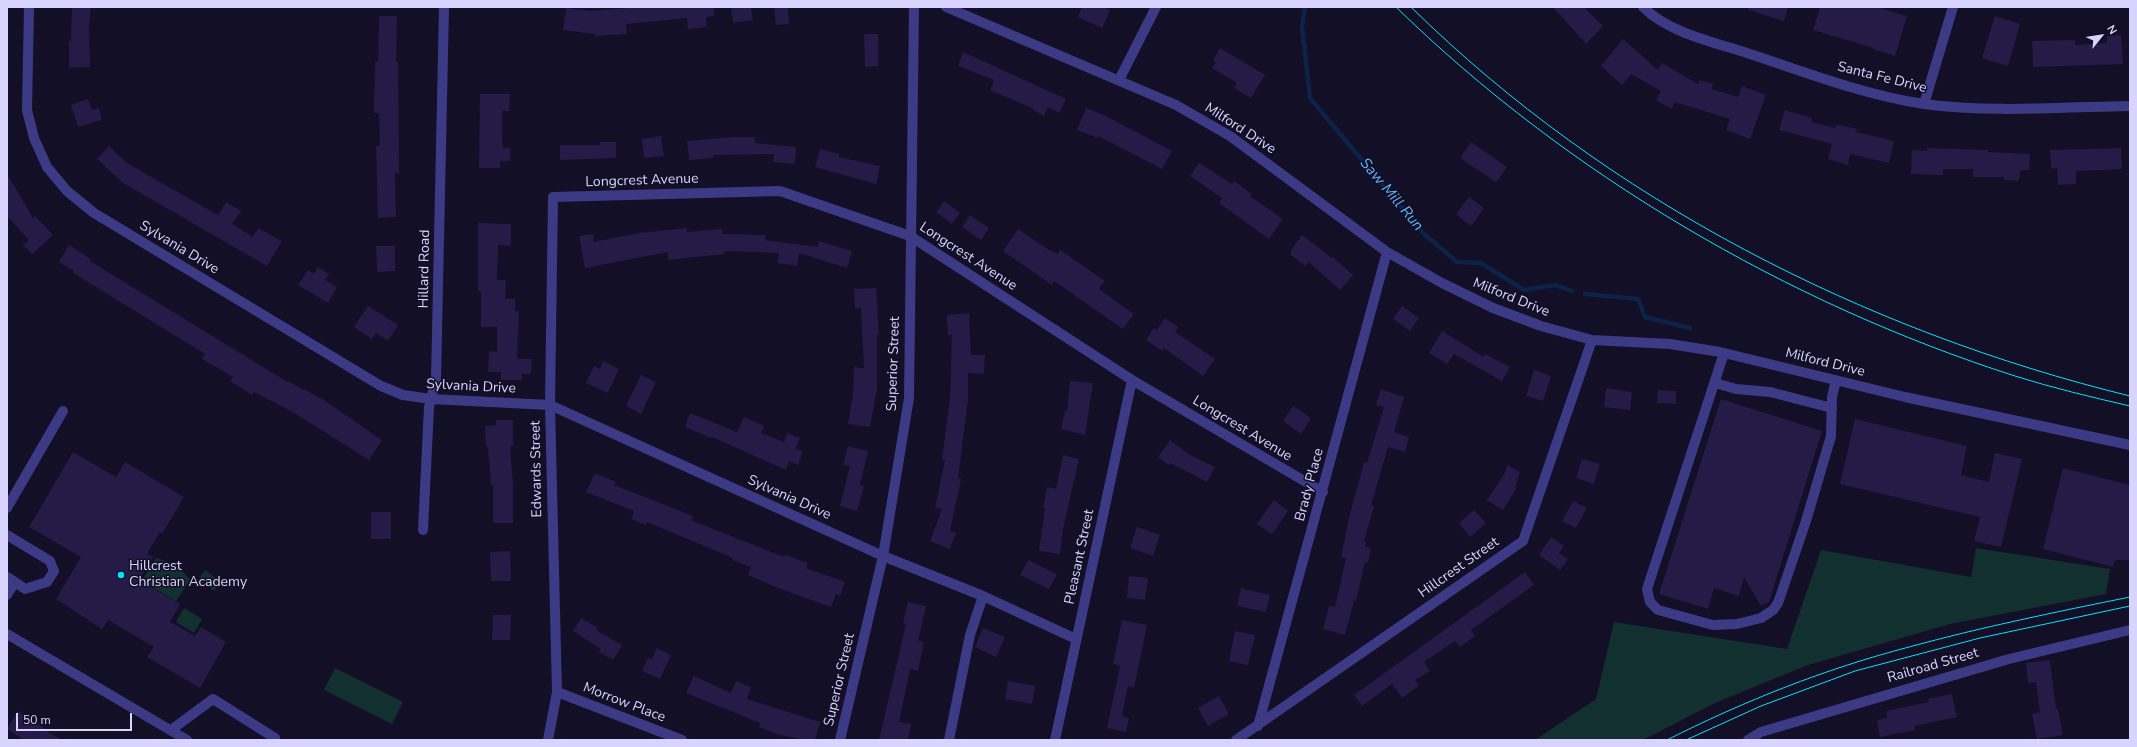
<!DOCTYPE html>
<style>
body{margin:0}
#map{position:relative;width:2137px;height:747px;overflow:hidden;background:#130f26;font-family:"Nunito Sans",sans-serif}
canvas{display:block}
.frame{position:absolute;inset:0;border:8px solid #d9d4ff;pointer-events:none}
.north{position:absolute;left:2081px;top:16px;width:40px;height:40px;-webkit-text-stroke:3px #130f26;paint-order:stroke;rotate:60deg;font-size:11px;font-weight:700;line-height:16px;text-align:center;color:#d9d4ff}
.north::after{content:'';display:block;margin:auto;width:14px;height:18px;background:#d9d4ff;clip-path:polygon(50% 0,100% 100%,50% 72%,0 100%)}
.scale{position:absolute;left:16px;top:713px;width:116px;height:18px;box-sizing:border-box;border:2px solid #d9d4ff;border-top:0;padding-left:5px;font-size:12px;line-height:14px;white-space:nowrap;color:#d9d4ff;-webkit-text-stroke:3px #130f26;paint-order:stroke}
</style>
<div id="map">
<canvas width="2137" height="747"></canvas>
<div class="frame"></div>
<div class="north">N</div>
<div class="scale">50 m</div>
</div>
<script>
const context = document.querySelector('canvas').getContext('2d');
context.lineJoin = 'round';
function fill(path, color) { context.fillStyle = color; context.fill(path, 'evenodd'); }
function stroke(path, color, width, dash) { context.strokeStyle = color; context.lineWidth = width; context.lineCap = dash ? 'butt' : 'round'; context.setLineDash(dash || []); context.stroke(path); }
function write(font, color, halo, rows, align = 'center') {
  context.font = font + ' "Nunito Sans",sans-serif'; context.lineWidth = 3; context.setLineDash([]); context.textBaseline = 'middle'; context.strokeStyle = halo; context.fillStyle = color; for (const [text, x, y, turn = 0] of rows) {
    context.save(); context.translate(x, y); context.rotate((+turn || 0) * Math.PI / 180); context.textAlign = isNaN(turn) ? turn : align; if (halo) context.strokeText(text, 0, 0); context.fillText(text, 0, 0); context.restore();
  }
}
const green = new Path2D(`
 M1976,548L2110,569L2106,594L1950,624L1808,665L1715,703L1643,740H1535L1596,699L1614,622L1787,649L1821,550L1971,577Z
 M156,558C171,562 181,567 190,580L176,601L142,581Z
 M205,570L221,582L214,591L199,579Z
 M184,608L202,619L194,633L176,622Z
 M335,668L403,702L392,724L324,690Z`);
const stream = new Path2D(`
 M1305,7L1302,26L1310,98L1423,233L1457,262L1481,263L1524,290L1555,285L1572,291
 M1585,294L1638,299L1645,317L1690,328`);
const building = new Path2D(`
 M72,7H91L89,25L90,67L69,68V41H71Z
 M642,7H714V16L706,17L707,27L688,29L687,18L626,24L627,34L595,36V34L563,30L566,8L590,11Z
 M731,7H751L753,20L733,23Z
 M774,7H788L789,24L776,25Z
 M1082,7H1103L1110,10L1102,28L1078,17Z
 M1553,7H1584L1603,26L1586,44Z
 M1749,7H1788L1784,21L1748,10Z
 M1820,7H1877L1907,16L1895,56L1873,49L1874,48L1813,30Z
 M379,16H397L396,62H398L399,173H395L396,217L378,218L376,146H380L379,113H374L375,62H378Z
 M1995,16L2020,24L2008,66L1982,58Z
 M864,34H878V66L865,67Z
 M2121,35L2123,64L2033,67L2032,41L2075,40V45L2107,43V36Z
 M1623,39L1658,70L1662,63L1698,84L1699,80L1713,84L1712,89L1738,97L1742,86L1766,95L1750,139L1726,130L1730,119L1675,102L1671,109L1656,100L1661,91L1631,74L1622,85L1601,66Z
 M1220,48L1265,75L1251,98L1234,88L1237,83L1212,68L1216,62L1213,60Z
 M963,52L1066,99L1059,113L1048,107L1044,116L1033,110L1034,109L990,90L994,80L958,66Z
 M480,94H510L509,111H502V138L503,148H510V161H500V168H479Z
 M88,99L92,110L99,108L102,120L78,127L71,105Z
 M1086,108L1104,115L1172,151L1162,169L1098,136V138L1077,130Z
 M1785,110L1812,118L1811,122L1835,128L1836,124L1857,129L1856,132L1894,141L1889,163L1850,154L1848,165L1828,159L1832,144L1779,130Z
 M661,136L664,156L644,158L642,139Z
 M733,137H755V143L796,147L795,164L773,162L774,154L713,155V158L689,160L687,141Z
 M600,142H616V158L560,160V145H600Z
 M1471,142L1507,167L1496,182L1460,158Z
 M109,146L127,163L218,215L226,202L241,211L232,224L253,237L258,228L282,241L267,266L123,183L97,159Z
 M1927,148L1988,150V152L2030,154L2029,170H2020L2019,181L2004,180V177H1973V169H1943V175L1911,174L1912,150L1927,151Z
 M2121,148L2122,169L2076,171V184L2058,185L2057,168L2051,169L2050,150Z
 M820,149L839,154V157L880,166L876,184L815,167Z
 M1199,163L1232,184L1234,181L1252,194L1250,196L1283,219L1269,239L1219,203L1222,198L1190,176Z
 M7,174L33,218L35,216L53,235L32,254L23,245L29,240L7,216Z
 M1469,197L1484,208L1471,226L1456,214Z
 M944,201L960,213L952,224L936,212Z
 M970,215L989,228L981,240L962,227Z
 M478,223L511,224V246L498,245L497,280H506L505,299H515V311H519L517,359H532L531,374H522V380H501V372H488L489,351L497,352V327H481V291H478Z
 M687,228V232L722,229L723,234L765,235V240L818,247L819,241L852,251L847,268L802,254H799L797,266L777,263L779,253L724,251V254L668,260V252L585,268L579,236L593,234L594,242L639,233Z
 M1018,229L1049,250L1058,254L1060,250L1105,281L1099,289L1134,314L1123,329L1054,281L1052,285L1003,251Z
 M1302,235L1332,258L1333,257L1353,275L1340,290L1309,262L1305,266L1291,255V250Z
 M69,245L91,259L90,261L281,378L321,398L382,440L369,460L293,412L254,392L252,395L230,381L233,377L202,359L205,354L73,273L74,271L59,262Z
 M376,246H395V271L377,272Z
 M318,267L329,274L325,280L337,287L328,303L298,285L308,270L314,274Z
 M876,288L879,335H877V389L870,427L848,424L853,394L854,367L864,368L861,308H855L854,289Z
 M368,306L398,325L388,341L376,333L372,339L354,327Z
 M1402,306L1419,318L1410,331L1393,319Z
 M969,313L971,355H985L984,374L968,373V400L958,478L961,479L950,531L956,533L950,549L930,541L942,509L935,508L945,460H942L950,398L952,335H948L947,315Z
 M1165,318L1178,327L1175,332L1215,359L1203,376L1164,348L1162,351L1146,340L1154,328L1157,330Z
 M1442,331L1484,357L1485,354L1510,367L1502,381L1454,354L1447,364L1429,353Z
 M603,361L619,369L608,393L586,383L594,366L600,369Z
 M1534,370L1551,376L1543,401L1526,396Z
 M641,375L656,382L641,414L626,406Z
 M1070,381L1093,383L1085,435L1061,429L1065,411H1067Z
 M1606,388L1632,392L1630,410L1604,407Z
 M1381,389L1404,397L1394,432L1409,437L1405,452L1388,447L1371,505L1374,506L1364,541L1366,542L1365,547L1371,548L1368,563L1365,562L1356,601L1354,600L1345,635L1323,629L1329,606L1335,607L1346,558L1341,557L1349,518L1364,462L1367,463L1384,407L1376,405Z
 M1658,390L1676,391V404L1657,403Z
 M1721,399L1822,431L1769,602L1761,606L1744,577L1739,596L1714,588L1708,609L1659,594Z
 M1293,406L1311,418L1301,434L1283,421Z
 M690,413L737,432L744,417L764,426L761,433L784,442L787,433L800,438L796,449L803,451L798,465L789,461L786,470L712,437L711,438L685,427Z
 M1855,419L1967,446L1961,475L1989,482L1995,453L2022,459L2001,547L1974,541L1980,517L1840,484Z
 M496,420H513V446H510L513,483V523H493V485H491L488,447H486L485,426L496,425Z
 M1170,440L1190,455L1215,467L1207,482L1170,463L1169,465L1158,457Z
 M848,446L868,451L860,485L864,486L857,511L840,506L850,466L843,465Z
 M73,452L116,477L125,462L184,497L162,534L160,532L147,554L153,557L139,580L180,604L170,622L195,636L201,627L226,642L200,688L147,657L154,647L108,620L102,629L56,599L81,557L29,527Z
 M1063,455L1079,459L1063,529L1060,554L1039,551L1045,508H1043L1047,487L1056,489Z
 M1582,459L1600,464L1594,484L1576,478Z
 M1507,465L1520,472L1515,488L1516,489L1503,510L1487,500L1505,473Z
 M2063,468L2130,485V560H2115L2113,567L2043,549Z
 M595,473L616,482L614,485L693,516L691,520L784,557L785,555L808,563L806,568L845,582L840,596L836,594L831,607L778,588L748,575L751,567L732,560L733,558L647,522L646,525L631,519L634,511L586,492Z
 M1274,500L1288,511L1272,534L1257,524Z
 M1573,501L1587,508L1576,528L1562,521Z
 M1474,510L1486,523L1470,537L1459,523Z
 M371,512H391V539H371Z
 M1137,527L1160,535L1153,556L1130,548Z
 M1551,537L1564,546L1559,553L1568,559L1560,570L1539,555Z
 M510,551L511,581H491L490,552Z
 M1028,560L1057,574L1049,589L1020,575Z
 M1525,572L1534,585L1471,630L1475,636L1460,647L1455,641L1424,662L1430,671L1415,680L1419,686L1402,698L1392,684L1362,706L1354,695Z
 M1129,576L1148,578L1145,600L1127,598Z
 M1241,588L1270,595L1266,612L1237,606Z
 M908,602L926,606L918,641L924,642L918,671L910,669L899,722L911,724L908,740H879L906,624L903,623Z
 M493,615H511L510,640H492Z
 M581,618L598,628L596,630L622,645L613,660L599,652L601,649L573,631Z
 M1122,620L1147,625L1134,688L1128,686L1122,716L1129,718L1126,732L1107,728L1120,666L1113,664Z
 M983,628L1005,637L996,657L975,647Z
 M1235,631L1255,635L1248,665L1229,661Z
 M657,648L671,655L660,679L642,671L648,658L652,659Z
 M2050,660L2056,709H2058L2063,735L2037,739L2032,714L2040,712L2036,682L2028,683L2026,663Z
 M694,676L731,693L736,681L751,687L747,699L820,722L815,740H804L776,734L759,727L760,723L686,693Z
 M1008,681L1035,686L1032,704L1005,699Z
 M1952,694L1957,717L1914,726L1915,730L1880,737L1877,720L1887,718L1886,711L1929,702L1928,699Z
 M1219,696L1229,714L1208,726L1198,708Z
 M18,711L47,730L46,731L62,740H24L7,729Z`);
const minor = new Path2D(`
 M29,7L27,110L34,138L47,167L67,191L94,213L381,386L403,395L431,399L550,405L883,556L983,596L1076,639
 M946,7L1176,105L1230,136L1387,252L1442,283L1493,308L1541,326L1592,340L1670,344L1720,352L1905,397L2130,445
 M1643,7C1669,33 1713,42 1747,53C1805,72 1864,95 1924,104C1990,113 2064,107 2130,106
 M1119,80L1156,7
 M1924,104L1953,7
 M1724,353L1647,589L1650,602L1658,610L1713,625L1737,624L1761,618L1773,610L1778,603L1806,521L1831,436L1832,397L1836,380
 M1715,383L1736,389L1770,392L1832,408
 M7,508L63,411
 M423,530L429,407L436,379L444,7
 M7,535L50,561L54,571L47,582L25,589L15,582
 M7,577L15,582L7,595
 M7,634L187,740
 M557,692L682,740
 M1258,726L1387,252
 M171,730L213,699L275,738L274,740
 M548,740L557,692L550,405L553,197L780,191L910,236L1132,380L1323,492
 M840,740L883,556L909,398L914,7
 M949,740L970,635L983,596
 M1055,740L1132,380
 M1236,740L1523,541L1592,340
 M1748,740L1761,732L2009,659L2130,630`);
const tram = new Path2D(`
 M1396,7C1567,174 1787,303 2015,376C2053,388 2091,397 2130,406
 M1411,7C1607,200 1864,331 2130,396
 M1667,740C1744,701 1825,669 1909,647C1982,627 2056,612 2130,597
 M1686,740L1761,706L1855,671L1980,638L2130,606`);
const markers = [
 [121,575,4,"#00e5ff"]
];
const streetNames = [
 ["Santa Fe Drive",1882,78,14],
 ["Milford Drive",1240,129,33],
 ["Longcrest Avenue",642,181,-2],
 ["Sylvania Drive",179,248,31],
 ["Longcrest Avenue",968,257,33],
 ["Hillard Road",425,269,-89],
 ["Milford Drive",1511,298,22],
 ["Milford Drive",1825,363,14],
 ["Superior Street",894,364,-88],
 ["Sylvania Drive",471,387,3],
 ["Longcrest Avenue",1242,429,31],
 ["Edwards Street",537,469,-91],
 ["Brady Place",1310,485,-75],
 ["Sylvania Drive",789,498,24],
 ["Pleasant Street",1080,557,-78],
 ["Hillcrest Street",1459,568,-35],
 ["Railroad Street",1933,666,-16],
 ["Superior Street",840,680,-77],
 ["Morrow Place",624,703,21]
];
const poiNames = [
 ["Hillcrest",129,567],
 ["Christian Academy",129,583]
];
const waterNames = [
 ["Saw Mill Run",1391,195,50]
];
fill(green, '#12302f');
stroke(stream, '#0c2248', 4.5);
fill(building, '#241b47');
stroke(minor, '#3d3a85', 10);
stroke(tram, '#00e5ff', 1);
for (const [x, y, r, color] of markers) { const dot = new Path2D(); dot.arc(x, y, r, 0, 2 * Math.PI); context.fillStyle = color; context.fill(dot); stroke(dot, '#130f26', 1.5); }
write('14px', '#d9d4ff', '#130f26', streetNames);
write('14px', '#d9d4ff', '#130f26', poiNames, 'left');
write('italic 15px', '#62b6ff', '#130f26', waterNames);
</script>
